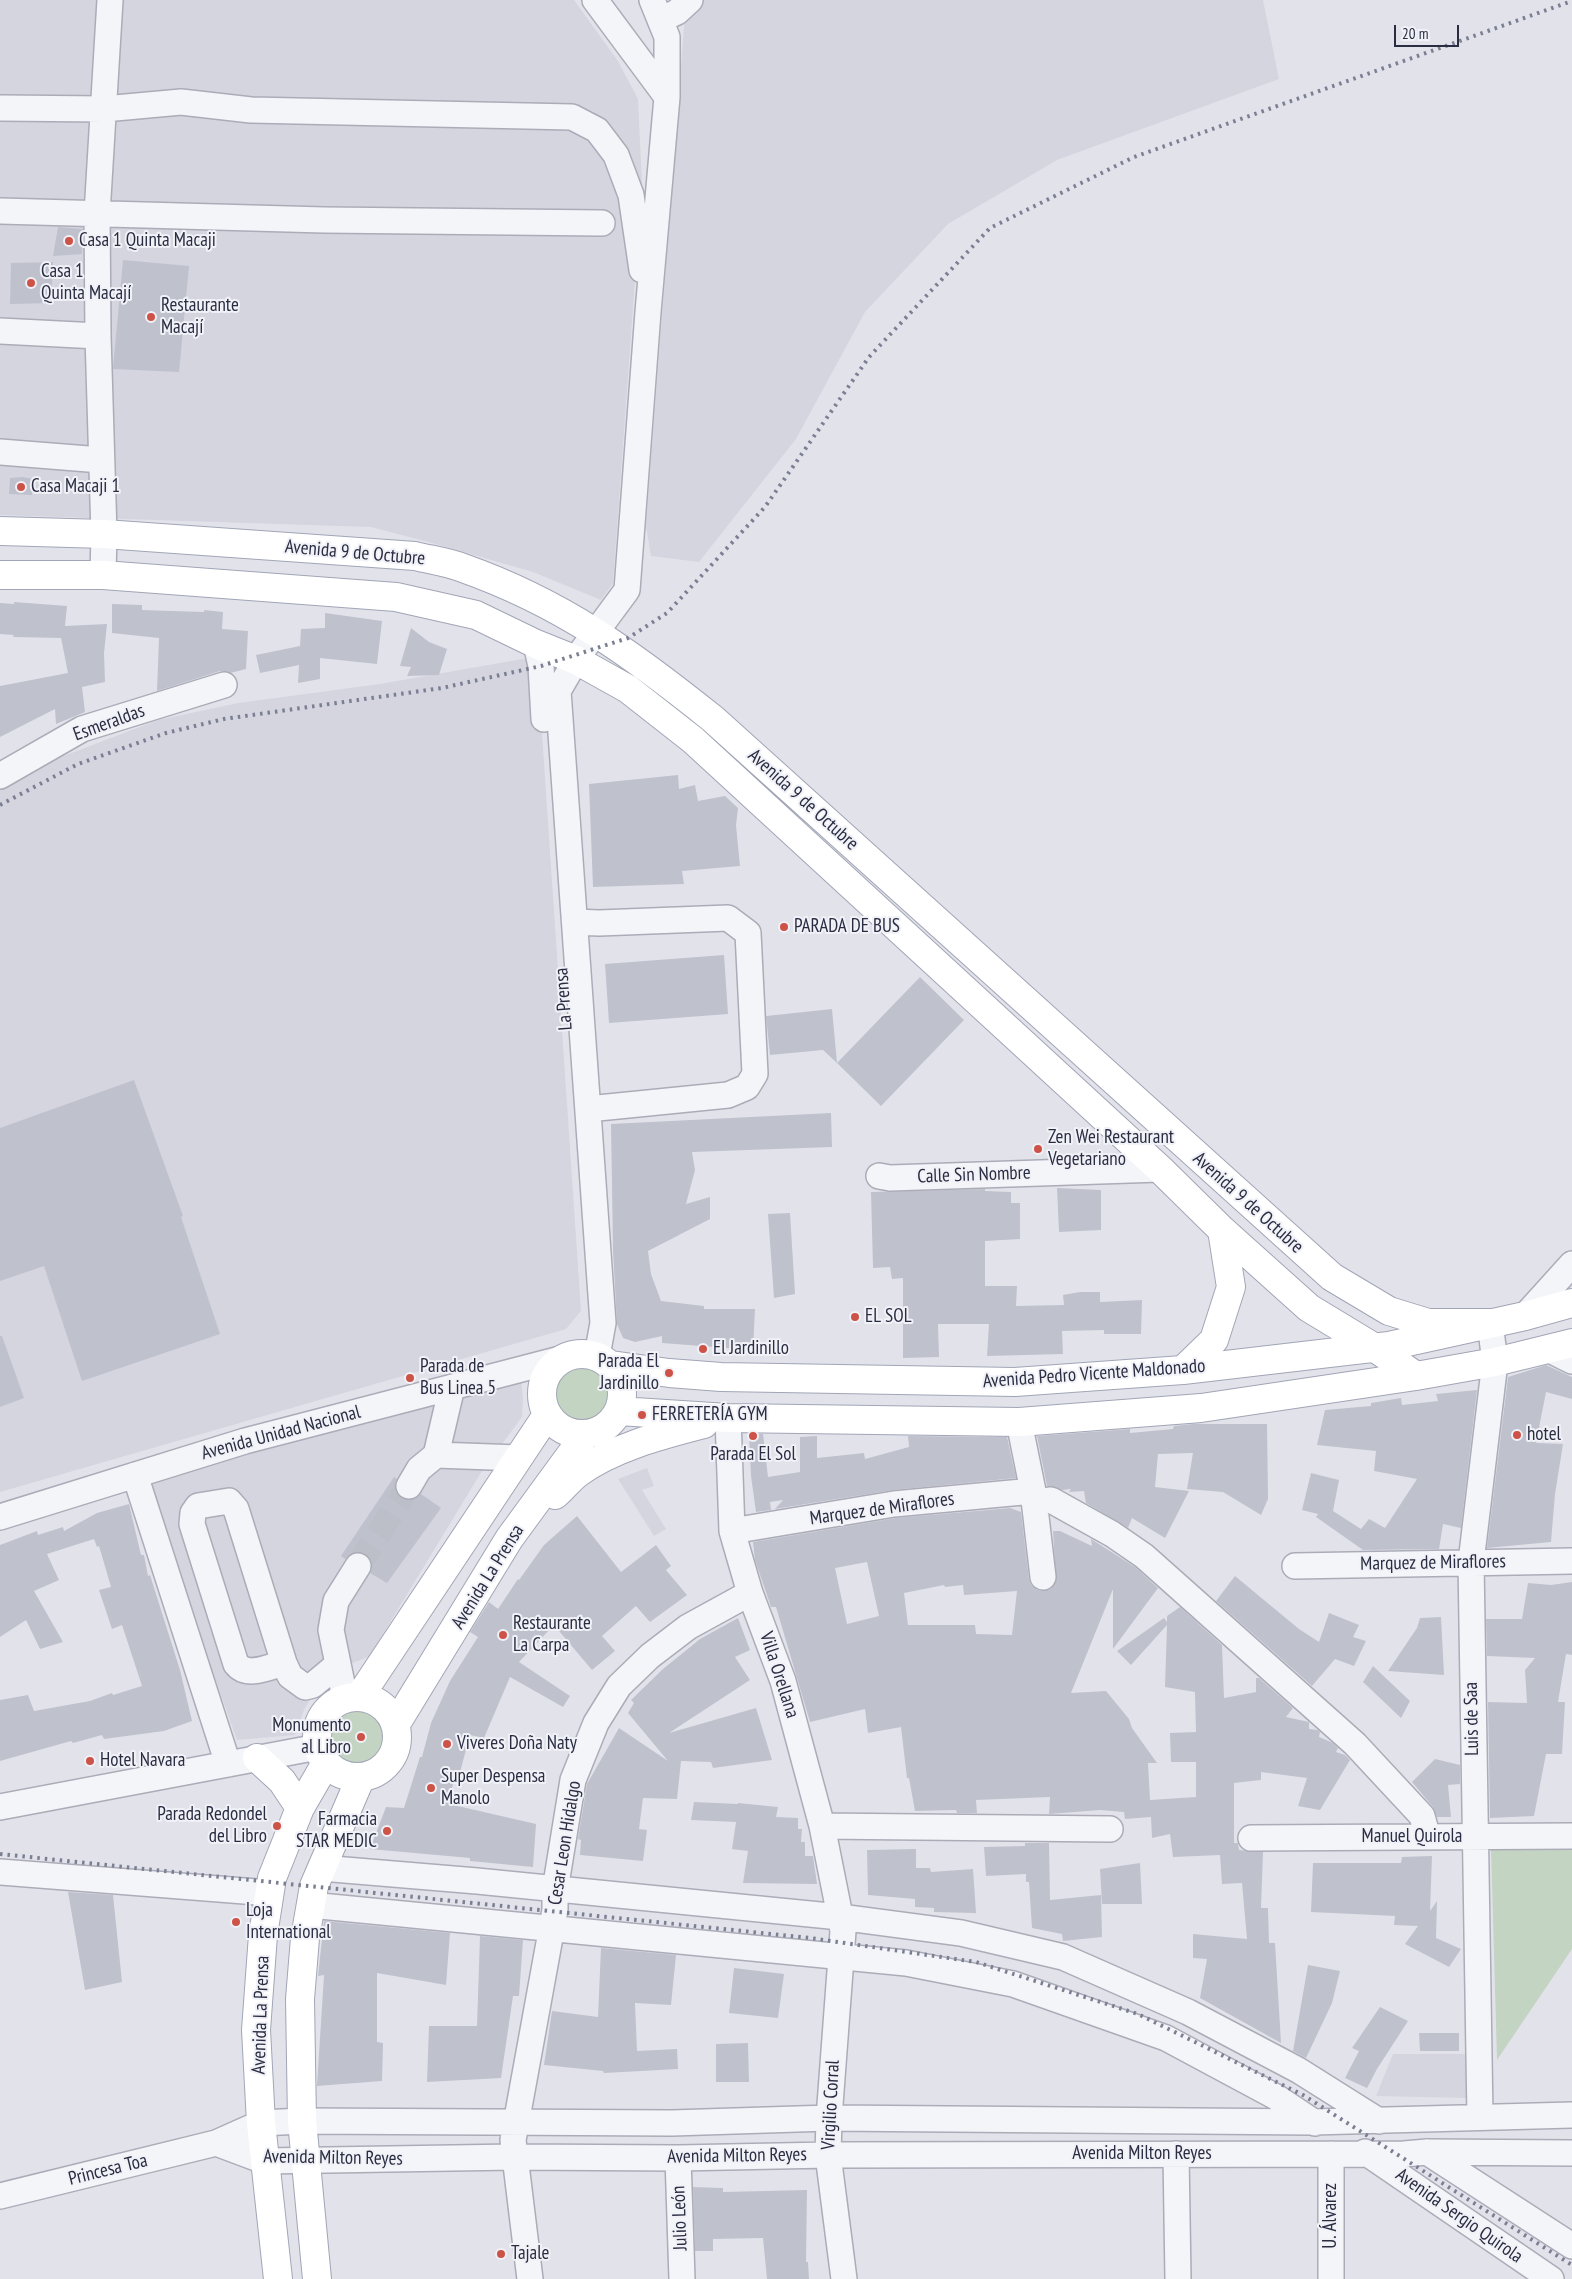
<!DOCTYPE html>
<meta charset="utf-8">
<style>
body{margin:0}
#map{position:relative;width:1572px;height:2279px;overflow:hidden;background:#e2e3ea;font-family:"PT Sans Narrow",sans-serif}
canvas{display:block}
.scale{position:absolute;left:1394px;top:25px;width:65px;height:22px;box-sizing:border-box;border:2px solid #2a2d42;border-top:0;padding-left:6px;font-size:15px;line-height:18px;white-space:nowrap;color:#2a2d42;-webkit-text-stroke:4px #f1f2f7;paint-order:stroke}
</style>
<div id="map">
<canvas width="1572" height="2279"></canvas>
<div class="scale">20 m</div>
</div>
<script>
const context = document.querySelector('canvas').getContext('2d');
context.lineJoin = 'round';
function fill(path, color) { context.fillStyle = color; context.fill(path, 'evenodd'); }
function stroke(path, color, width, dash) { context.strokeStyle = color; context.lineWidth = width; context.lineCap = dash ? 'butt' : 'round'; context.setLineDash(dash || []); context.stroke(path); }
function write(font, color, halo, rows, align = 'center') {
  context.font = font + ' "PT Sans Narrow",sans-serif'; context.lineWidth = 4; context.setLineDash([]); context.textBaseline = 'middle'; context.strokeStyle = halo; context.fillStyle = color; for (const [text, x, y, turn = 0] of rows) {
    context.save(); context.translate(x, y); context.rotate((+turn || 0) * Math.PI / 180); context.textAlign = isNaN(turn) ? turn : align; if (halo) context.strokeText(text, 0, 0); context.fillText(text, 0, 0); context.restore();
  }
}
const built = new Path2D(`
 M0,0H574L618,61L638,99L642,184L613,583L601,600L533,572L432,543L371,527L0,515Z
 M681,0H1263L1279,79L1057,160L948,224L865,312L796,439L699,562L651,556L646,526L685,14Z
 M528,658L538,674L581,1311L566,1329L0,1492V790L53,760L158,720L238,703L380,684Z
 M521,1378L523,1399L522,1417L482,1471L369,1657L341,1667L320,1682L304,1710L295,1735L237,1740L145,1483Z
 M647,1468L654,1486L642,1490L666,1529L654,1536L618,1479Z
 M1393,2054H1466L1467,2098L1376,2096Z`);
const green = new Path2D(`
 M551 1395a33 33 0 1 1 66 0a33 33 0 1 1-66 0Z
 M324 1736a34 34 0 1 1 68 0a34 34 0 1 1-68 0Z
 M1572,1847V1949L1497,2060L1491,1848Z`);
const building = new Path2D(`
 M58,227L83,229L82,254L53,256Z
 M123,260L189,266L179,372L113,369Z
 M53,262L51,303L10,304L11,263Z
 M23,477L33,479L32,495L9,494L10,478Z
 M14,602L67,606L65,626L107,624L104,653L105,682L82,687L85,712L56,724L55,709L0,737V686L68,673L61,638L13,637L14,635L0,634V603L14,604Z
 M112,604L142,605V610L204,612V610L223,612L222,629L248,631L246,669L230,673L220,671L157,691L159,638L112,633Z
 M325,613L382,621L377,664L320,658V679L298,683L299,665L260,673L256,655L300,646L301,629L325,628Z
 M411,628L429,642L447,649L439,675L407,676L411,667L400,666Z
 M678,775L679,789L695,785L698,801L725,796L738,808L736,825L740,866L682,871L684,884L593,887L589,784Z
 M724,955L728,1014L609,1023L605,964Z
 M920,977L964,1020L881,1106L837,1063Z
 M832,1009L837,1063L823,1050L770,1055L766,1016Z
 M134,1080L183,1216L181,1217L220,1334L82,1381L44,1266L0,1281V1128Z
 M831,1113L832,1147L692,1152L695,1170L686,1204L710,1197V1219L648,1251L651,1274L661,1301L704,1306V1309H755L753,1350L662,1343V1336L635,1342L623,1338L617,1324L613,1250L611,1124Z
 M1057,1188L1101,1190V1230L1059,1232Z
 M985,1189V1191L1011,1192V1203H1020V1239L985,1241V1286H1017L1016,1306L1064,1305L1063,1295L1080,1292H1100V1302L1142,1300L1141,1334H1104V1330L1062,1331L1063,1354L987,1356L989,1324H938L939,1357L903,1358V1278L892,1279L890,1267L873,1268L871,1192Z
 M790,1213L795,1294L774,1298L768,1214Z
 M0,1336H2L24,1398L0,1407Z
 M1546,1365L1572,1377V1399L1546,1392L1536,1443L1563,1444L1555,1494L1551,1542L1487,1548L1508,1377Z
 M1477,1390L1461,1528L1443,1524L1439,1549L1363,1550L1316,1517L1318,1514L1302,1510L1311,1473L1339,1480L1333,1511L1361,1529L1369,1519L1385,1528L1417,1479L1374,1471L1376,1451L1317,1445L1325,1410L1371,1406V1403L1401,1398L1402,1405L1438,1401L1436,1394Z
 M1193,1424H1267L1268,1499L1261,1515L1223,1492L1187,1489L1193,1453L1158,1454L1155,1487L1189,1491L1165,1538L1132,1518L1128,1528L1086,1503L1084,1491L1069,1492L1071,1489L1062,1490L1047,1486L1037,1436L1130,1429V1433L1173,1429L1174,1426Z
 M749,1434H763L768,1477L800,1472V1437L817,1436V1458L864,1453L865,1459L909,1447L908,1436L1007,1437L1016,1478L893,1490L775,1509L783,1500L770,1502L771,1510L756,1512L751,1476Z
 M394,1477L397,1479L395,1485L396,1493L401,1498L409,1500L421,1494L441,1508L387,1583L370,1573L372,1567L371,1560L365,1554L358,1552L352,1553L345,1559L341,1556Z
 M129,1504L141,1555H144L148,1576L150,1575L180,1670L192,1721L164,1731L104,1739L102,1735L73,1743L71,1741L0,1761V1700L28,1695L34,1711L90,1701L112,1693L113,1695L142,1686L122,1625L112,1629L99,1590L111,1587L99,1546L97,1547L94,1539L47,1554L59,1580L34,1591L63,1642L40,1649L26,1620L0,1637V1545L37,1531L38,1535L63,1527L64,1531L97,1513Z
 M1010,1508L1021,1512L1029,1579L1031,1585L1037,1590L1044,1591L1051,1589L1056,1582L1053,1531H1060L1092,1546L1091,1539L1135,1567L1158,1588L1113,1649V1589L1071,1693L1106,1691L1129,1719L1132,1728L1157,1763H1148L1150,1800L1196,1797V1762H1171L1170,1733L1196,1732L1195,1692L1165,1687L1167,1625L1131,1665L1117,1651L1164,1618L1167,1622V1616L1180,1607L1222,1645L1224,1698L1256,1692V1678H1259L1293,1708L1286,1717L1309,1722V1729L1318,1730L1320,1732L1319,1737L1333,1743L1338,1748L1336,1752L1345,1755L1350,1760L1320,1810L1298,1806L1307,1778L1261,1772V1780L1234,1783V1843H1238L1239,1850L1263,1852L1261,1908H1268L1269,1943H1275L1281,2043L1200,1998L1207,1959L1193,1958V1934L1247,1939L1242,1883L1222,1884L1220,1855L1173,1857L1170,1834L1152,1838L1151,1817L1125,1819L1124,1812L1100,1810L1049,1814L1050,1797L976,1800L977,1813H957L956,1810L915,1811L909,1778H907L901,1727L868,1733L865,1709L810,1722L776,1607H771L755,1560L753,1542L896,1518ZM867,1562L879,1616L847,1624L835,1568ZM944,1585L945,1587L963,1585L964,1595L1017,1591L1012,1635L976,1634L975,1625H908L904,1593Z
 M577,1516L621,1572L656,1545L671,1566L666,1570L687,1595L650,1622L636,1606L602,1636L615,1651L592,1670L554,1625L519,1662L570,1696L563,1707L510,1677L484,1738L470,1735L460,1772L455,1773L449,1804L536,1824L533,1867L470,1861V1858L370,1849L386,1807L404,1808L420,1757H422L431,1723L450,1681L478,1637L470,1632L489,1602L498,1609L518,1579L519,1580L544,1545Z
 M1235,1576L1299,1629L1319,1642L1329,1613L1359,1625L1353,1637L1366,1641L1354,1666L1335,1659L1312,1686L1216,1601Z
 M1572,1582V1655L1566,1654L1558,1702H1565L1562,1754H1546L1534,1816L1490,1818L1488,1702L1527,1703L1525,1670L1535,1658L1487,1656L1486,1619H1522L1528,1583L1551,1585Z
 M1441,1617L1444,1675L1388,1671L1417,1628L1420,1618Z
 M738,1618L750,1650L735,1657L750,1680L669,1733L756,1708L772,1760L713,1768L711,1762L681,1761L677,1799L643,1798L639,1829L647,1830L643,1861L580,1855L581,1840L578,1839L587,1784L619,1728L668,1761L628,1713L634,1703L631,1700L663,1669L700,1639Z
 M1373,1666L1410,1701L1401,1718L1363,1682Z
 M1435,1759L1460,1765V1784L1448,1785L1451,1817H1437L1433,1807L1412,1782Z
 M694,1802L738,1804V1803L778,1807L776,1817L798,1818V1829H802L801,1842H805V1856H813L817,1884L743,1883L748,1851L732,1849L736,1822L691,1820Z
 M1025,1843H1049L1050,1900L1101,1895L1102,1937L1063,1941L1062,1934L1032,1928L1029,1882H1026V1874L986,1876L984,1847L1025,1846Z
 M916,1849V1868H930L931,1872L973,1869L976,1913L934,1912V1908L915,1907V1899L868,1895L867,1850Z
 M1432,1856L1430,1911L1437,1901L1436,1938L1461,1949L1449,1967L1405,1944L1418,1926L1394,1925L1395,1916L1311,1912L1313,1863H1401L1402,1857Z
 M1140,1863L1142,1904H1102L1100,1869Z
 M68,1892L113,1895L122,1982L85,1990Z
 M324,1921L450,1933L446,1985L377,1973V2042L383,2043L382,2081L317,2086L324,1975L318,1976Z
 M480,1936L523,1940L519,1996H513L501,2078L427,2082L429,2026H477Z
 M601,1948L676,1955L671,2005L635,2003L637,2051L677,2049L678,2069L604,2073L603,2071L544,2065L552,2011L598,2017Z
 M1308,1965L1340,1971L1332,2003L1306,2058L1293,2051Z
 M734,1968L784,1974L778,2018L729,2013Z
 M1380,2007L1408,2021L1377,2069L1367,2088L1345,2078L1359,2051L1352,2048Z
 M1419,2033H1459V2051H1420Z
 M748,2043L749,2082H716V2044Z
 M693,2187L723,2188V2192L807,2190L806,2262H808L809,2279H767L763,2238L713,2239V2251H695Z`);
const minorTunnel = new Path2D(`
 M358,1566L409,1486`);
const minor = new Path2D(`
 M595,0L667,97
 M660,20L677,12L690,0
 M0,108L104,109L181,102L251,110L572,117L597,130L616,155L631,195L642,270
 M0,211L324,220L602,223
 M0,331L98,336
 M0,452L101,460
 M103,575L104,534L98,336L97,214L110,0
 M536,644L541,666L544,719
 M0,776L82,729L224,685
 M575,922L599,923L728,918L748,933L755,1074L747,1087L728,1095L588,1109
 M879,1176L890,1178L1160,1169
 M1525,1316L1572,1264
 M1548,1349L1572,1361
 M597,1356L603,1323L558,691L579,655L627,590L648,312L667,97V37L652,0
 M728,1418L732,1531L750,1593L783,1681L822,1826L843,1931L829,2118L828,2155L844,2279
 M1019,1422L1033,1491L1043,1577
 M436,1455L452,1387
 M135,1475L228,1764
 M409,1486L419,1469L436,1455L519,1458
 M1034,1502L1051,1500L1112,1534L1144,1556L1355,1744L1422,1816L1425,1827L1423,1837
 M0,1517L245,1441L564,1358
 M732,1531L894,1504L1033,1491
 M1295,1566L1572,1561
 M284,1663C269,1667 247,1678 236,1664L192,1524L193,1513L198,1506L229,1501L236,1509L284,1663L290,1676L305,1687L313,1685L337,1665
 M345,1698L331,1630L336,1601L358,1566
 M0,1807L318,1747
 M822,1826L1110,1829
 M1251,1838L1572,1836
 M321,1868L477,1881L840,1917L961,1933L1063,1957L1188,2012L1298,2070L1379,2121
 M0,1872L270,1893
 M310,1905L906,1963L1013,1984L1166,2038L1276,2097L1315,2123
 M1480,2117L1471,1562L1495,1362L1490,1323
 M216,2143L264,2161L515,2157L678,2158L828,2155L1404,2154L1427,2152L1572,2153
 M1365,2152L1551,2279
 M1427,2152L1572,2246
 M1176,2154L1178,2279
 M1331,2154V2279
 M678,2158L682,2279
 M0,2196L216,2143L261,2123L302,2121L672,2123L829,2118L1313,2122L1572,2115
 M530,2279L513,2140L555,1910V1890L573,1780L596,1723L619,1686L650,1656L688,1627L750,1593`);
const major = new Path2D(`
 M0,531L104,534L415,556C431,560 448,562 463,568C562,603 632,654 713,719L1332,1277L1389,1311L1428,1323H1490
 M0,575H103L396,597L476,615L536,644L576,660L628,689L693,740L1160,1169L1222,1230L1309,1308L1375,1348L1416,1376
 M542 1394a40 40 0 1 1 80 0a40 40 0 1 1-80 0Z
 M611,1365L669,1373L721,1377L1015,1382L1183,1370L1389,1346L1525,1316L1572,1303
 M1183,1370L1214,1340L1231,1287L1222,1230
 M619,1411L728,1418L1019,1422L1201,1408L1416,1376L1495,1362L1572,1343
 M555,1495C563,1488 570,1479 578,1473C614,1447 662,1435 704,1424
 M360,1696L547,1415
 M317 1737a40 40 0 1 1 80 0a40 40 0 1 1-80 0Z
 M396,1724L509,1539L585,1435
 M257,1758L282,1781L300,1808
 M278,2279L261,2123L256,2030L263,1935L272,1878L300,1808L326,1763
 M317,2279L302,2121L300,1999L305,1938L314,1886L361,1777`);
const rail = new Path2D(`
 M0,805L78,764L166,733L224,719L442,688L541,666L628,638L667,613L765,507L869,357L990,228L1134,157L1572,1
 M0,1854L810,1938L976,1962L1138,2014L1303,2095L1572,2265`);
const markers = [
 [69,241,5,"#cd5248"],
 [31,283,5,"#cd5248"],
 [151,317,5,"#cd5248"],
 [21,487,5,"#cd5248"],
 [784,927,5,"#cd5248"],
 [1038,1149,5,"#cd5248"],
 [855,1317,5,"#cd5248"],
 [703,1349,5,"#cd5248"],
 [669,1373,5,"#cd5248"],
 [410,1378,5,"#cd5248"],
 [642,1415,5,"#cd5248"],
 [1517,1435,5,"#cd5248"],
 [753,1436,5,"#cd5248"],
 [503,1635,5,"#cd5248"],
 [361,1737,5,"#cd5248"],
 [447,1744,5,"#cd5248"],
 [90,1761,5,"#cd5248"],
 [431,1788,5,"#cd5248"],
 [277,1826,5,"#cd5248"],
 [387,1831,5,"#cd5248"],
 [236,1922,5,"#cd5248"],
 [501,2254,5,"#cd5248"]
];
const poiNames = [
 ["Casa 1 Quinta Macaji",79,241],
 ["Casa 1",41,272],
 ["Quinta Macají",41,294],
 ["Restaurante",161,306],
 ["Macají",161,328],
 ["Casa Macaji 1",31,487],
 ["PARADA DE BUS",794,927],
 ["Zen Wei Restaurant",1048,1138],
 ["Vegetariano",1048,1160],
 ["EL SOL",865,1317],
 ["El Jardinillo",713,1349],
 ["Parada El",659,1362,"right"],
 ["Jardinillo",659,1384,"right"],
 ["Parada de",420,1367],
 ["Bus Linea 5",420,1389],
 ["FERRETERÍA GYM",652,1415],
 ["hotel",1527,1435],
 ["Parada El Sol",753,1455,"center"],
 ["Restaurante",513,1624],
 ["La Carpa",513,1646],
 ["Monumento",351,1726,"right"],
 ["al Libro",351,1748,"right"],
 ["Viveres Doña Naty",457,1744],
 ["Hotel Navara",100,1761],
 ["Super Despensa",441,1777],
 ["Manolo",441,1799],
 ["Parada Redondel",267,1815,"right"],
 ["del Libro",267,1837,"right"],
 ["Farmacia",377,1820,"right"],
 ["STAR MEDIC",377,1842,"right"],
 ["Loja",246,1911],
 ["International",246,1933],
 ["Tajale",511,2254]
];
const streetNames = [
 ["Avenida 9 de Octubre",355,553,5],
 ["Esmeraldas",109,723,-20],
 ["Avenida 9 de Octubre",803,800,42],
 ["La Prensa",564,999,-94],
 ["Calle Sin Nombre",974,1175,-2],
 ["Avenida 9 de Octubre",1248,1203,42],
 ["Avenida Pedro Vicente Maldonado",1094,1374,-4],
 ["Avenida Unidad Nacional",281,1433,-15],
 ["Marquez de Miraflores",882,1509,-8],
 ["Marquez de Miraflores",1433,1563,-1],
 ["Avenida La Prensa",488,1577,-58],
 ["Villa Orellana",779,1675,72],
 ["Luis de Saa",1472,1719,-91],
 ["Manuel Quirola",1412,1837],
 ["Cesar Leon Hidalgo",565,1843,-81],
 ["Avenida La Prensa",261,2015,-88],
 ["Virgilio Corral",831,2105,-87],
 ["Avenida Milton Reyes",1142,2154],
 ["Avenida Milton Reyes",737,2156,-1],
 ["Avenida Milton Reyes",333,2158,1],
 ["Princesa Toa",108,2170,-14],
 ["U. Álvarez",1331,2216,-90],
 ["Avenida Sergio Quirola",1459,2216,35],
 ["Julio León",680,2218,-92]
];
fill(built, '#d4d5df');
fill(green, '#c3d4c3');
fill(building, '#bfc1cd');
stroke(minorTunnel, '#bdbfc8', 25, [25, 12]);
stroke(minor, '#abacb8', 28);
stroke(major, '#a1a5b6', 30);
stroke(minor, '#f4f5f8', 25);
stroke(major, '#fff', 28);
stroke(rail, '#7b7f93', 4, [2.5, 5]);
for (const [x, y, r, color] of markers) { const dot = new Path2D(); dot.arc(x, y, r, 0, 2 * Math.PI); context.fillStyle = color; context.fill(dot); stroke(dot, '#f1f2f7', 2); }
write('19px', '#2a2d42', '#f1f2f7', poiNames, 'left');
write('19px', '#2a2d42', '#f1f2f7', streetNames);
</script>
